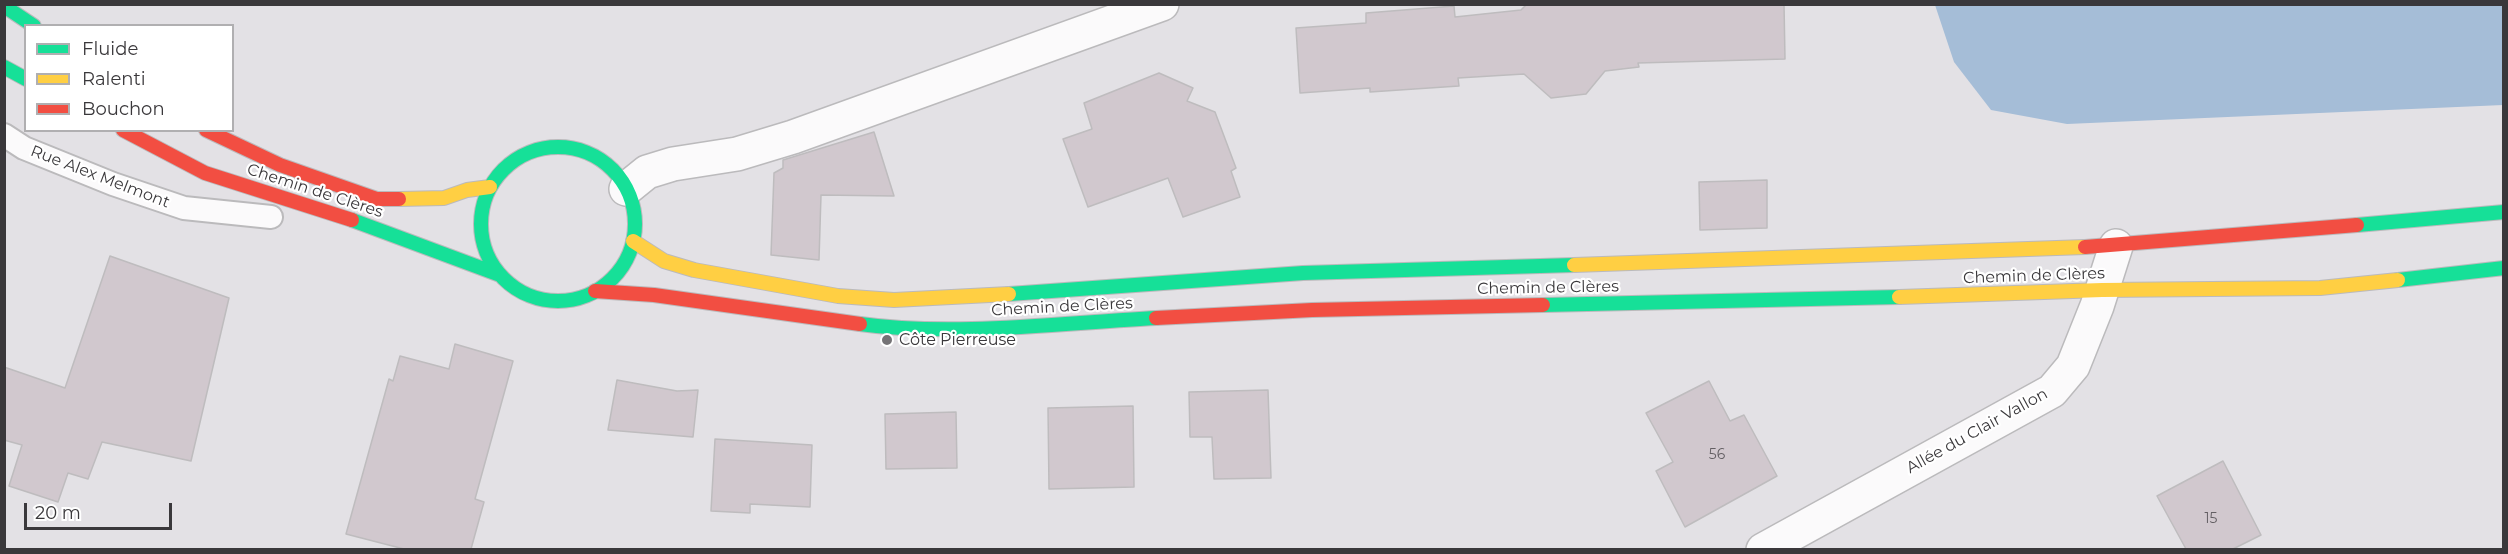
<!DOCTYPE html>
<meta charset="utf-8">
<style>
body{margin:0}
#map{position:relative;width:2508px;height:554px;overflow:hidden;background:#e3e1e5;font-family:Montserrat,sans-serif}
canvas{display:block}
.frame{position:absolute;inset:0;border:6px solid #3a383b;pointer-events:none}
.legend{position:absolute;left:24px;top:24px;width:210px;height:108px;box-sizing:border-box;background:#fff;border:2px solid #b0afb1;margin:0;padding:8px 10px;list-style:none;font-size:18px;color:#3a383b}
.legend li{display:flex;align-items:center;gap:12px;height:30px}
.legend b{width:30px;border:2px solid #b0afb1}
.scale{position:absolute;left:24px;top:503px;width:148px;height:27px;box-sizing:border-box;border:3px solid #3a383b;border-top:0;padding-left:8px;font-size:18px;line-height:21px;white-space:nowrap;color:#3a383b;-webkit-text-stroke:4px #fff;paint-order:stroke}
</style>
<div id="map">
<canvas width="2508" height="554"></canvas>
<div class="frame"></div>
<ul class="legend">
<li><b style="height:8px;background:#16e098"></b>Fluide</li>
<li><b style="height:8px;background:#ffcf43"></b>Ralenti</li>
<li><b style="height:8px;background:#f24e42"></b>Bouchon</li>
</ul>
<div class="scale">20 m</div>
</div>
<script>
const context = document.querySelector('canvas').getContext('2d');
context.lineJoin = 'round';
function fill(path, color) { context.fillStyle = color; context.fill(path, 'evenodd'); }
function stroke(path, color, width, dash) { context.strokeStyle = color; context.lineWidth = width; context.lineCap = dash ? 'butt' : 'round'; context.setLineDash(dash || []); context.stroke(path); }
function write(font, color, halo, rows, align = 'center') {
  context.font = font + ' Montserrat,sans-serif'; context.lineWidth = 4.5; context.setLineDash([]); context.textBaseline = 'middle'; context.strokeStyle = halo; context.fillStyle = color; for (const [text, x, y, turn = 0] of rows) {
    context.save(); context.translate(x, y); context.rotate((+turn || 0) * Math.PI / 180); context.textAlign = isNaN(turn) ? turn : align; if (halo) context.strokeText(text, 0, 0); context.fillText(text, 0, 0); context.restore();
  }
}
const water = new Path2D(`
 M1935,5H2503V105L2067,124L1991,110L1954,62Z`);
const building = new Path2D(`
 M1527,4H1784L1785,59L1638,63L1639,67L1605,71L1586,94L1551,98L1524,74L1458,78L1459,86L1370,92V88L1300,93L1296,28L1366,23V13L1454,6L1455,17L1521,10Z
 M1159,73L1193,88L1187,101L1215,112L1236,168L1231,171L1240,197L1183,217L1168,178L1088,207L1063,139L1092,129L1084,103Z
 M874,132L894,196L821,195L819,260L771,255L774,173L783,168V160Z
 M1767,180V228L1700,230L1699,182Z
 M110,256L229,298L191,461L102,442L88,479L68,473L58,502L9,486L22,445L4,440V367L65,388Z
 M455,344L513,361L475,499L484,502L471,549H404L346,534L389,379L393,381L400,356L449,369Z
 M617,380L677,391L698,390L693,437L608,430Z
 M1709,381L1730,421L1744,415L1777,476L1685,527L1656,471L1673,462L1646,413Z
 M1268,390L1271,478L1214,479L1212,437H1190L1189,392Z
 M1133,406L1134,487L1049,489L1048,408Z
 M956,412L957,468L886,469L885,414Z
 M715,439L812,445L810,507L750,504V513L711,511Z
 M2223,461L2261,535L2233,549H2186L2157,496Z`);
const lane = new Path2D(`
 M4,135L24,148L113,184L184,208L271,217`);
const street = new Path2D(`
 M626,189L647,172L673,164L737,154L793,137L1162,4
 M1763,550L2052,391L2073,366L2097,306L2116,246`);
const fast = new Path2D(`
 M4,6L34,26
 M4,67L26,79
 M481 224a77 77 0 1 1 154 0a77 77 0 1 1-154 0Z
 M352,220L500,275
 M2357,225L2504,212
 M2398,280L2504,268
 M1009,294L1303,273L1574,265
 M1543,305L1899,297
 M860,324C953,337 1062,323 1156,318`);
const slow = new Path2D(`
 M399,199L444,198L467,190L490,187
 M633,241L664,261L694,270L838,296L894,300L1009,294
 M1574,265L2085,247
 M1899,297L2102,290L2320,288L2398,280`);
const jam = new Path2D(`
 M123,130L205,173L352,220
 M206,130L280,165L377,199H399
 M2085,247L2357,225
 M595,291L654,295L860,324
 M1156,318L1312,310L1543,305`);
const markers = [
 [887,340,6,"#757376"]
];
const numberNames = [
 ["56",1717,455],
 ["15",2211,519]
];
const streetNames = [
 ["Rue Alex Melmont",100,177,21],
 ["Chemin de Clères",315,191,18],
 ["Chemin de Clères",2034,276,-2],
 ["Chemin de Clères",1548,288,-1],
 ["Chemin de Clères",1062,307,-3],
 ["Allée du Clair Vallon",1977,431,-29]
];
const poiNames = [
 ["Côte Pierreuse",899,340]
];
fill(water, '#a5bdd7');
fill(building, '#d1c8ce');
stroke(building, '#bebcbe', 1.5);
stroke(lane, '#bbbabc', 26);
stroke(street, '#bbbabc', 36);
stroke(fast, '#bbbabc', 16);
stroke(slow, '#bbbabc', 16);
stroke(jam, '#bbbabc', 16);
stroke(lane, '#fbfafb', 22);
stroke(street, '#fbfafb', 33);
stroke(fast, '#16e098', 14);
stroke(slow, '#ffcf43', 14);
stroke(jam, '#f24e42', 14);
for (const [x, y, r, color] of markers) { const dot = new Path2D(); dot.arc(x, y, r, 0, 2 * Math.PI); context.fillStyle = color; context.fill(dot); stroke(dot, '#fff', 2); }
write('14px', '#635f63', null, numberNames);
write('16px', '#3a383b', '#fff', streetNames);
write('16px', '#3a383b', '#fff', poiNames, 'left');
</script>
